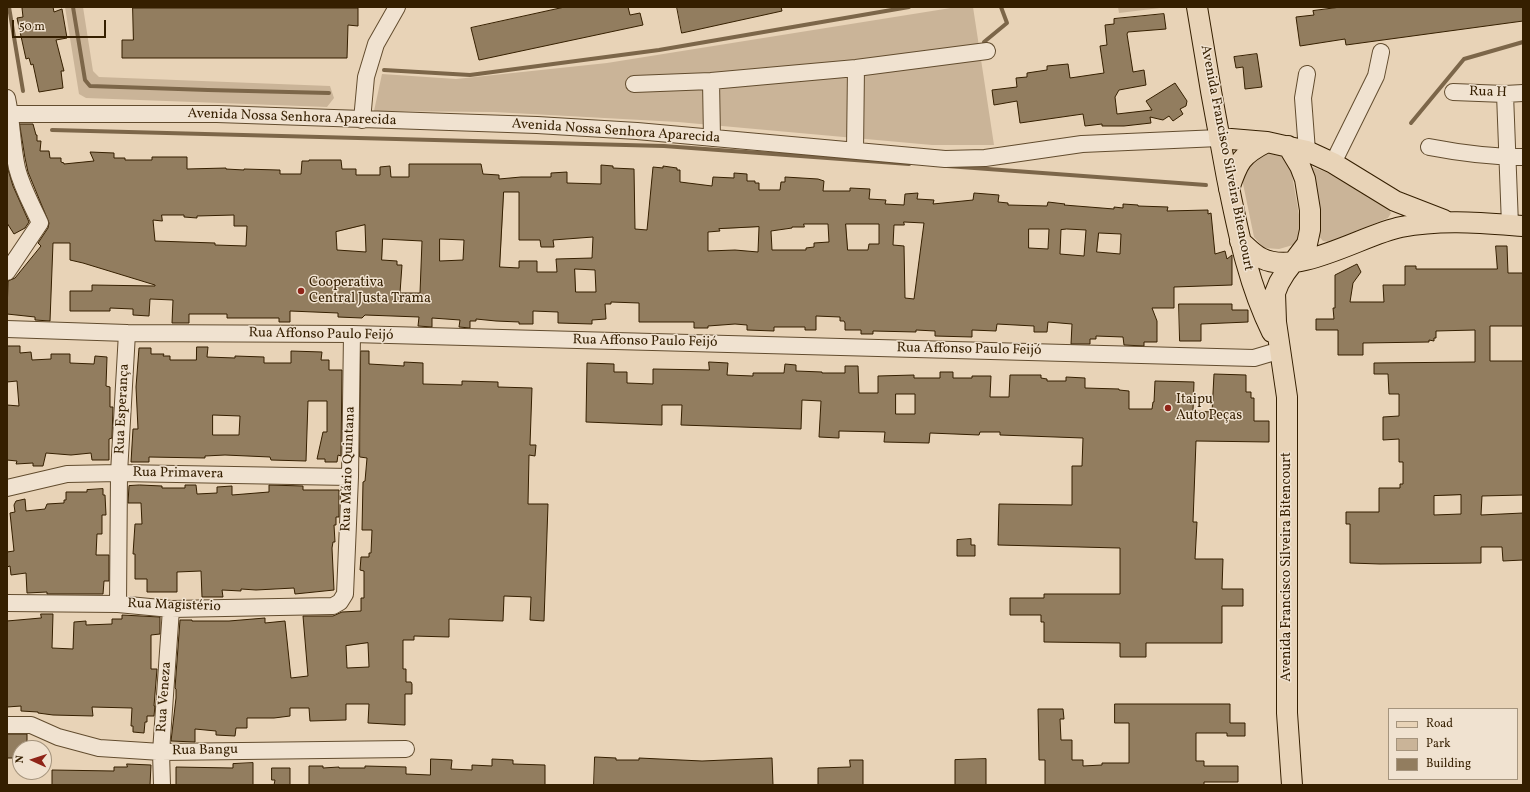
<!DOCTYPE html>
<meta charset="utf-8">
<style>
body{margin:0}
#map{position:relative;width:1530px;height:792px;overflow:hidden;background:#e8d3b7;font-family:Vollkorn,serif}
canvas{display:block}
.frame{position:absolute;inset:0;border:8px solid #351f00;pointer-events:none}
.legend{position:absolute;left:1388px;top:708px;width:130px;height:72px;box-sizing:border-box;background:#f0e2d0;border:1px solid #a5947d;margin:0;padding:5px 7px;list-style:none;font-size:12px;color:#351f00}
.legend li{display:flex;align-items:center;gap:8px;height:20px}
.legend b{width:20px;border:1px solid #a5947d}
.north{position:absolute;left:12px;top:740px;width:40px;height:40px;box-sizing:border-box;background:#f0e2d0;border:1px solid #a5947d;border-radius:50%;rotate:273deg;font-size:11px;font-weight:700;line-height:16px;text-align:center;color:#351f00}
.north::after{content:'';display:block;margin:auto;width:14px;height:18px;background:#8f2418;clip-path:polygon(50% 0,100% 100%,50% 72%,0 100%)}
.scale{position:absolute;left:12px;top:20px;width:94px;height:18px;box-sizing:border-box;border:2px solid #351f00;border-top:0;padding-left:5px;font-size:12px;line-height:14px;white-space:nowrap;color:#351f00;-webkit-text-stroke:3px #f0e2d0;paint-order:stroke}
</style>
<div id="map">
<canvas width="1530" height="792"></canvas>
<div class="frame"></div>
<ul class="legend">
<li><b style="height:5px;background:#e8d3b7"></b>Road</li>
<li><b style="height:11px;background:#cab498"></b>Park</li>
<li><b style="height:11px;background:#927d5f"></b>Building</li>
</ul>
<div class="north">N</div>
<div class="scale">50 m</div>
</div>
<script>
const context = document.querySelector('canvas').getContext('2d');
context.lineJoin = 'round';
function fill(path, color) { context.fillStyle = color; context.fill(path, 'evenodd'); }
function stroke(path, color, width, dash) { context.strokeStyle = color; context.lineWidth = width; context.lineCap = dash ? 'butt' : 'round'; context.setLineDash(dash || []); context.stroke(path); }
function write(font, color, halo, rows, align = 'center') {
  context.font = font + ' Vollkorn,serif'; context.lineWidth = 3; context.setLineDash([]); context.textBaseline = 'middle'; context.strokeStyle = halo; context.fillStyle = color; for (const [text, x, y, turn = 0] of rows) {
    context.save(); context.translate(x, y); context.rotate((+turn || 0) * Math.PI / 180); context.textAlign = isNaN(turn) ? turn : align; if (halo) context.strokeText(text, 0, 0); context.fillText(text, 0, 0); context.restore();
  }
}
const green = new Path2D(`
 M65,7H83L93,71L99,77L330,86L334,98L327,107L86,98L79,94Z
 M957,7H973L994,145H932L678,122L494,112L374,111L382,74L456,79L607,63Z
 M1118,7H1168L1119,13Z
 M1263,151L1281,155L1290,164L1301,226V235L1293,245L1279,249L1264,248L1254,237L1241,174Z
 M1304,164L1326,172L1388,208L1391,213L1388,218L1359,230L1341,239L1329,242L1323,241L1318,235Z`);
const stream = new Path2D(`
 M9,7L23,91
 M73,7L85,80L90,86L208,90L329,93
 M984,42L1007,23L1001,7
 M384,70L470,75L659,50L909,7
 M1411,123L1464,59L1523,42
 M52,130L664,146L909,164
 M947,166L1206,185`);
const building = new Path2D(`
 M29,7H53L54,12L62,9L67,38L56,40L64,71H61L63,88L39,92L33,64L31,65L29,58L26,59L17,18L23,17L22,8Z
 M565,7H628L630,15L640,13L643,25L479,60L471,28Z
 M677,7H781L782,11L682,33Z
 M1341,7H1523V21L1346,45L1345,39L1300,46L1296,17L1314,15L1313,11Z
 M133,8H358V26L348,25L347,58H122V40H133Z
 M1164,14L1166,29L1128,32L1127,34L1133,72L1144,70L1146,85L1119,90L1115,97L1117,114L1152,110L1146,101L1175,83L1187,101L1186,106L1180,109L1183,114L1173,121L1169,116L1163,120L1150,117L1151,123L1124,126H1102V124L1085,126L1083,114L1020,123L1017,101L994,105L992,90L1017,87L1016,78L1027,77V73L1047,70V66L1068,64L1070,78L1104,73L1100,46L1107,45L1105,25L1114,24V19Z
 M1257,54L1262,87L1245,89L1243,67L1236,68L1234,57Z
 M20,124H33L36,135H37V141H41L40,151H49L50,158H61V162L64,163V164L94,161L90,152L114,153V158H125V160H152V157H187V169L226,168V169L244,170V169L278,170H280V174H301L302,161H309V160H341L342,169H356V175H380V167L390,166L391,177H409V164H481L483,174L499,175V179L521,177H551V173L567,172V183L601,184V165L613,166V168L634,169L635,229L647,230L653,167L663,168V166L677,168V170H680V182L712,186L713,177L734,178V173L747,174V181H755V183H759V190H780L781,182H785V177L818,179L824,181L823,191H850V188L870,189L869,199L886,200L885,204L904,205L905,194L918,193L917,199L934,200L933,204L973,200L974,193L999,195L998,202L1008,203V205L1047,206L1048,202L1065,204L1064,205L1114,209V207L1123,208V204L1138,205V206L1168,207L1167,211L1208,210V214L1211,213L1215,254L1225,251L1227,259L1232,255V285L1174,287V308H1152L1157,321V342H1144V346L1124,345L1123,337L1096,336V339H1090V344H1071L1072,324L1048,322L1047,332H1034V326L997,324L996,331L972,330V337L935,336V331L916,330V332L873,331V334H861V330H845V323L844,321H840V317L816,316V330H805V327H774V331L747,330V325L735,324L708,326V328H694V322H639V303L611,302V304H605L606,319L592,320V324L558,323V312L533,311V324H519V322L496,321L476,319V321H470V328L459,327L460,320L432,318V327L418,326L419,317L365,315L362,318L338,317V313L290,311V322H279V318H227V314H189V323H172L173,300L150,299L149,316L133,315V309L110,308V311H70V291H92V285L155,286V285L83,263L70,260V243H53L50,321L35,320V317L7,314L8,281L15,278L41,246L38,243L48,228L49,223L28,172L25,158ZM504,192H519V240H540L541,247H554L553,240L593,237L592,258L556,259L557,272H537V261H519V268L500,267ZM162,215H184V217L197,218V216L234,215V226H247L246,246L215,245V243L155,241L153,220L162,221ZM904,222L924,223L914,299L905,298L904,246L893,245L894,225H904ZM804,224H828L829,242L814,243V247L806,248V250H772L771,231L792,228V227H804ZM846,224H879V244H869L868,250H848ZM365,225L366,252L337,250L336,232ZM759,227L758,252L735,250L708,251V232L720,231L719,229ZM1029,229H1049L1048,249L1029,248ZM1067,229L1086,230L1084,256L1060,254L1061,230ZM1099,233L1121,234L1120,254L1097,252ZM383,239L422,241L420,293H400L402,265H397V261L382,260ZM440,239L464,240L463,260L440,261ZM575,269L595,270L596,292H576Z
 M7,166L13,186L29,222L25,228L14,234L7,223Z
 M1496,246H1507L1508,273H1523V326H1490V361H1523V495L1482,496L1481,515L1523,513V560L1503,561L1502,547H1481V563L1380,564L1350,563V524H1346V512H1379V488H1400V484H1403V462H1399V439L1383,440V417L1399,416V394H1389L1388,374H1374V363L1475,362V330L1436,331V338H1434V341L1429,340V342L1363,343V355H1338V330H1316V319H1334L1333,308H1335V275L1357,264L1361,272L1353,283L1350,302H1384L1383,285H1405V266H1416V269H1497ZM1461,495V514L1434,515V496Z
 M1179,304H1232V310H1248V322L1201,324V341H1180Z
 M7,346H20V353L31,352L32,360L51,359V354H70V363L94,364L95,356L107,357L106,386L110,387V407H113L112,438L109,439V460H92L91,453L71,455L46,453L43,466H33V463L16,464L17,461L7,460V405L19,406L17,381L7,382Z
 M197,347H208L207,357L235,358V356L264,357V363H291V351L322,352L321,360H329V370H342L341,456L338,455L337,462H325V459H317L323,432H327V401H308L306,461L271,460L270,457L225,455L205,456V458L149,457V462H131L133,429H138L136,387L139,348H151V354H164L163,356H170V360H196ZM213,415L240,416L239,435H213Z
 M361,351H369V364L404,366V362L423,363V384L462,385V381L498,382V387L532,388L530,445H536L535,456L529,455L528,504H548L544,621L530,620L531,597L504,596L503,621L449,619V637L414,636V640H403V669H406V682H411L412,684V694H405V725L368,723L369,704H346V720L310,721L309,708H290V716L274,718H247V728H236L235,736L216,735V731L195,729V742L171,741L176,698V689L175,688L180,620H192V621H229L265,618V623L285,621L291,678L308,676L303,616H333L342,612L361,611V598H364V571L360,570L361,557H369V553H371L372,530H362L363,482L365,481L367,458L360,457ZM368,643L369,667L347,668L346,646Z
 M709,362L728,363L727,375L753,376V373H784L785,364L796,365V371L822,372V373H845V366H858L859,393H878V376L914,375V378H940V372H953V378H972V376H991L990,397H1009L1010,375H1041V378L1047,379V381H1066V377L1085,378V388L1119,389V390L1129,391V409H1152L1153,402H1154L1155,381L1194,382L1193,411L1212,412L1214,374L1246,375V392H1251V398H1254V421H1269V442L1196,441L1193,522H1197L1195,559H1223L1222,589H1243V606H1222V643H1146V657H1120V643L1044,642V622H1041V615H1010V598H1044V594H1120V548L998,545L999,504L1072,505V466H1082L1083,438L1000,435V432H980L979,435L930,433L929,443L884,442L885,432L839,431V438L819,437L821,401L802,400L801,429L681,425L682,405H662V425L586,422L587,363L614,364V372H627V383L653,384V369L709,370ZM896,394H915V414H896Z
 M140,485L162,486V488H185V485H196L197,494L217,493V487L232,486V495L269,492V485L303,486V490H339V517H336V525H334L335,542H333L332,548L334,590L295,594L294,588L256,590L241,589V591L222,590L223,597H202L201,571L177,572V592H147V579H135V554H133L135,524H142L141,503H128L129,486Z
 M103,489V495H105L106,515H102V534H97L96,555H109V581H104L103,594H47V592L27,593L26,573L11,575L10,566L7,567V552L14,551L10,513L15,512L14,505L16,501L25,499L26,511L45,509L47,504L64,503V500H66V492H87V490Z
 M971,539V545H975V556H957V540Z
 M41,614H53L52,648L73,649L74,622L86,621V625L112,624V619H122V615L160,617V634L151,635V669H157L154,706H155L154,716H147V722H145L144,733L133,732V726H131L132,708L92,707L93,716L53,715L38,713V712L21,711V706L7,707V621L41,618Z
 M1115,704H1230V723H1245V736H1227V733H1196V761H1204V766H1238V782H1204V785H1045V760H1039L1038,709H1063L1064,719H1060L1061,740H1072V760H1083V766L1102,765V763H1129V723H1115Z
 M7,734H27V748H20V758H7Z
 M595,757L616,758V760H639V758L702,761L772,758L773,785H594Z
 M431,759L452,760L451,769L472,770V765L492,766V759L513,760V764L545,765V785H309V766H323V768L339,767V768H365V766L406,767V774L430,775Z
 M986,759V785H955V760Z
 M850,760H863V785H818V768L850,767Z
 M253,763V785H176V767L233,768V764Z
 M127,764L151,765L150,785H52V770L114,771V767H127Z
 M272,768H290V785H274L275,780H272Z`);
const minor = new Path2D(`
 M711,81L712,138
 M634,84L711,81L856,68L987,51
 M1453,92L1505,94L1523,93
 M1505,94L1510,225
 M7,98C12,121 12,146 17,168C22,188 32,205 40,223L7,272
 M11,114H217L537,125L637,131L945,159L985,158L1082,144L1219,138
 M362,120L366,77L376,44L397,7
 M1429,147C1460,153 1491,157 1523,157
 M855,151L856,68
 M1307,151L1303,98L1307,74
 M1333,163L1376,76L1381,52
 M7,329L127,333L352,334L1254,358L1281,350
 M7,488L67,474L119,473L350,477
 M7,603L118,604L171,609L333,606L340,602L345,594L350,477L352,334
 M118,604L119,473L127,333
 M7,725H31L58,737L99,748L161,752L406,749
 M162,785L161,752L171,609`);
const major = new Path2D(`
 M1197,7C1206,64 1216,121 1227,178C1238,231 1248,284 1272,332
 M1219,138L1267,142L1307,151L1333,163L1395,201L1444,220
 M1288,146L1300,166L1305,179L1310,210V230L1307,244L1285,273L1279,283L1275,293L1276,322L1287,397V713L1292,785
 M1229,189C1238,162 1241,155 1267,142
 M1240,241C1247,247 1253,254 1261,258C1298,277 1364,234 1401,227C1442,219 1482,223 1523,226`);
const markers = [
 [301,291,4,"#8f2418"],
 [1168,408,4,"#8f2418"]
];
const streetNames = [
 ["Rua H",1488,93,2],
 ["Avenida Nossa Senhora Aparecida",292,118,2],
 ["Avenida Nossa Senhora Aparecida",616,132,4],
 ["Avenida Francisco Silveira Bitencourt",1226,158,79],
 ["Rua Affonso Paulo Feijó",321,335,1],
 ["Rua Affonso Paulo Feijó",645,342,1],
 ["Rua Affonso Paulo Feijó",969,350,1],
 ["Rua Esperança",123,409,-87],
 ["Rua Mário Quintana",349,469,-88],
 ["Rua Primavera",178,474,1],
 ["Avenida Francisco Silveira Bitencourt",1287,567,-90],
 ["Rua Magistério",174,606,2],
 ["Rua Veneza",165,697,-86],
 ["Rua Bangu",205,751,-1]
];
const poiNames = [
 ["Cooperativa",309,283],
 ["Central Justa Trama",309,299],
 ["Itaipu",1176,400],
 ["Auto Peças",1176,416]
];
fill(green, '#cab498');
stroke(stream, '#7c6649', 4);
fill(building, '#927d5f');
stroke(building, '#351f00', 1);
stroke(minor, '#624c2e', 18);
stroke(major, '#351f00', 22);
stroke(minor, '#f0e2d0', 16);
stroke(major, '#e8d3b7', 20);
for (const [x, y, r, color] of markers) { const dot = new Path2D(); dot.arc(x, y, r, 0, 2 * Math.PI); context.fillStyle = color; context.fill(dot); stroke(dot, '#f0e2d0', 1.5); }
write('14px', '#351f00', '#f0e2d0', streetNames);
write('14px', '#351f00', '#f0e2d0', poiNames, 'left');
</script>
